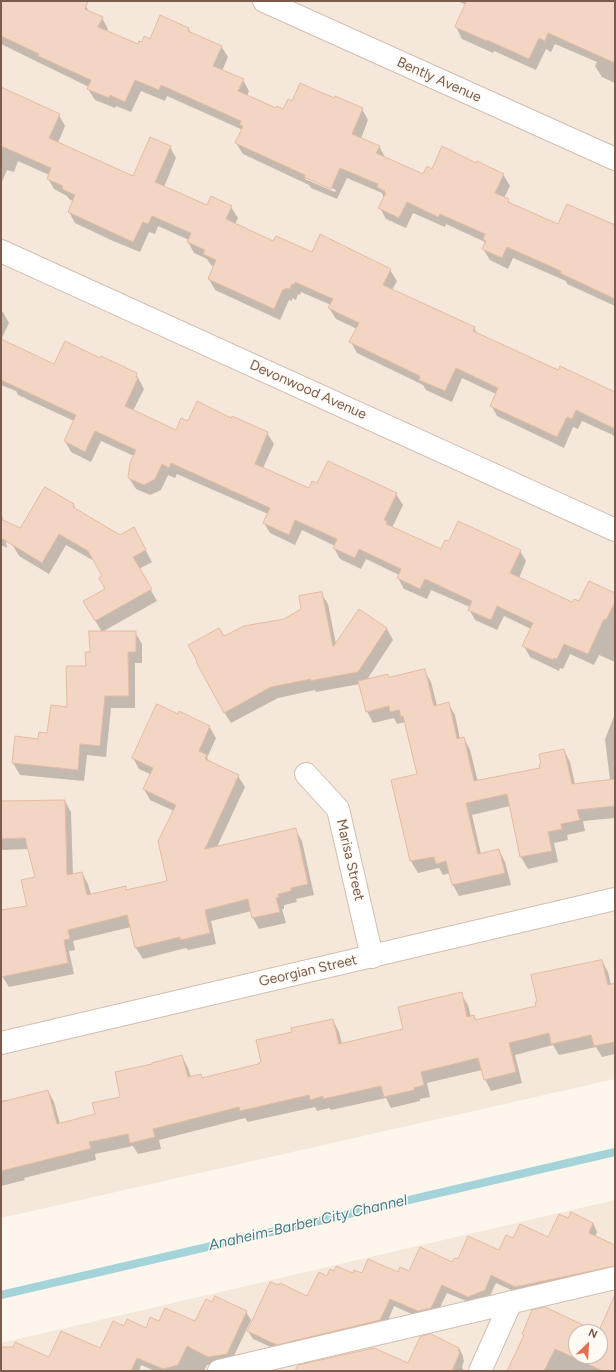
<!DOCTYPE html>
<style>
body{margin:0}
#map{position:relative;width:616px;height:1372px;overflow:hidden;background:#fdf6ec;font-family:Figtree,sans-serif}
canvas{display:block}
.frame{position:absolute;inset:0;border:2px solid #7a5c4d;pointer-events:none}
.north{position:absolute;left:568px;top:1324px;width:40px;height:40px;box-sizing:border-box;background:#fffaf3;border:1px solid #cabbb1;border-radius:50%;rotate:25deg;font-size:11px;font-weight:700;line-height:16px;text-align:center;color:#7a5c4d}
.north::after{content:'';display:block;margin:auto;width:14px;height:18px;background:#e76f51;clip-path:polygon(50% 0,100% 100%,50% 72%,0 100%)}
</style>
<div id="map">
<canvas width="616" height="1372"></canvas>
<div class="frame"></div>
<div class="north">N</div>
</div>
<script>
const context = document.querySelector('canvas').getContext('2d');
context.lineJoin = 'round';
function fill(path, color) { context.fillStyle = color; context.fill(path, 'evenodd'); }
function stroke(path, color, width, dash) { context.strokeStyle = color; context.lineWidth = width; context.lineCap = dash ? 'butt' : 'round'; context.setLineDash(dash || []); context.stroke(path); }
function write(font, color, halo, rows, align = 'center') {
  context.font = font + ' Figtree,sans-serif'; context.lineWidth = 3; context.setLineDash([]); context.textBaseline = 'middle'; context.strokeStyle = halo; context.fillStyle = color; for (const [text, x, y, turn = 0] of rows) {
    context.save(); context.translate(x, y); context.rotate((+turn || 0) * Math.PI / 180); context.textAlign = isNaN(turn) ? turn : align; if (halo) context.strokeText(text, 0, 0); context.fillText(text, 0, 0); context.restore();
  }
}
const residential = new Path2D(`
 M1,1H615V1079L1,1218Z
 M615,1200V1371H1V1343ZM576,1332H600V1356H576Z`);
const shadow = new Path2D(`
 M1,1H82L89,11L102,18L108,29L107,32L138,46L150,40L161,17L189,29L191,33L221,46L228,57L222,71L243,80L249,91L247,96L277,110H284L292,103L334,100L362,109L368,120L361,139L379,146L385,157L423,176L432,170L477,164L503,174L510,186L504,198L508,200L511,204L558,225L615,227V306L567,284L566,281L513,258L508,269L490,260L483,249L485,242L446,224L445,227L413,213L406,228L386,219L380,208L384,198L382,193L347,178L337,199L311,188L309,185L243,154L236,143L243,130L167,96L165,101L141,91L131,112L116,106L115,108L95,100L88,89L89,87L1,44ZM305,177L336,190L335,192L305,179ZM380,187L389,194L380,189Z
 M458,1H595L615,11V83L602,77L595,66L597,62L555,44L551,52L546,49L536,70L494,51L493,53L462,39L456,27L466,5Z
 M1,97L59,115L65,126L58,143L133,177L170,147L176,158L164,187L207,206L231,207L238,218L235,224L274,242L312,253L390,270L397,281L392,290L474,328L478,335L559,371L615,393V440L613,435L582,421L578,429L573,427L564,448L497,416L491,405L496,394L462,378L452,402L426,390L423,385L357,353L351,342L357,329L336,319L329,308L331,305L301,292L300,295L298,294L296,300L292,298V301L289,300L280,320L215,290L209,279L214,267L211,265L207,259L194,253L188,242L189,240L158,226L155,234L149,232L140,252L113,241L75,223L69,212L74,201L70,200L67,196L54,189L48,178L49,175L18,161L14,172L7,170L1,184Z
 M1,311L3,312L9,323L1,340Z
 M1,340L55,366L66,343L136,374L144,389L133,411L176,431L189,422L232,419L267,433L274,444L263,468L310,490L396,494L403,505L392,528L441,550L520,551L526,561L519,578L573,604L615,594V662L599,655L594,665L570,654L563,669L560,668L559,671L530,657L524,646L531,629L504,616L497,630L475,620L469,609L470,607L431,590L427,599L404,589L398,578L399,575L366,559L361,569L340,559L334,548L335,546L302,530L295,545L270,533L264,523L268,514L177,474L175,478L168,475L161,490L150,495L136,489L129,478L134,456L101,441L91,462L71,452L65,441L74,421L18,395L16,391L1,385Z
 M74,505L76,510L120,536L134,529L152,562L139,569L157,601L102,632L84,602L107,589L104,576L96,562L66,545L49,574L19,556L12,544Z
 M1,508L7,548L1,545Z
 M321,593L328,604L336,644L359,610L387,629L393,640L366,681L389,678L424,670L431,682L437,706L448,703L455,715L460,739L464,738L470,750L478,782L541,769L564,750L570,762L575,784L610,780L605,739L615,714V818L583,821L585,831L567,835L568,840L554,843L558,862L528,869L521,857L510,806L472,815L481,854L499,850L505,862L511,885L459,896L453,885L450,873L443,875L439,868L418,873L411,861L393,781L418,775L405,722L397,724L394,718L373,723L367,711L360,684L316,692L315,690L278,698L231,723L224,712V638L284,620L302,609Z
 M135,632L142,644V663H135V708H111L106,757L87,755L84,781L20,775L13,763L16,737L39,740L48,734L68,708L87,667L91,653Z
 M178,715L209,726L216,738L207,758L211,763L238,776L245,787L217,847L295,829L302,841L314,895L296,899L297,902L284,905V909H282L286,923L259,929L253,918L252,911L211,921L216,944L188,950L186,948L143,959L136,948L131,927L73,941L75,950L69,951L74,974L9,987L2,976L1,969V911L28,906L37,878L29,849L1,850V802L65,801L71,812L73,875L82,873L88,884L91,895L125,887L127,891L168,881L174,811L150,800L144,789L150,774L139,769L133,758Z
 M602,961L608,972L611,985L615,984V1054L602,1057L596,1047L559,1055L553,1045L515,1055L522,1083L491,1091L485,1079L482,1070L427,1083L430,1097L420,1099V1101L391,1108L386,1098L331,1110L329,1108L317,1111L315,1107L248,1122L245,1118L159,1140L161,1149L138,1154L133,1146L95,1154L96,1160L24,1178L25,1180L1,1186V1101L6,1100L7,1102L48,1091L54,1102L60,1124L96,1115L121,1098L154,1065L182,1056L188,1068L191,1077L201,1075L203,1079L263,1063L294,1033L333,1020L339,1032L342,1044L404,1030L461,994L468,1005L471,1017L474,1016L477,1021L537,1007Z
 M569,1219L593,1223L597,1232L595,1237L603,1246L587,1280L520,1294L496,1283L489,1298L473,1304L447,1293L436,1316L423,1319L394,1306L385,1328L282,1352L253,1339L248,1331L308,1297L327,1277L409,1273L452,1263L499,1251L514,1240L549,1238Z
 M615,1298V1371H508L524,1337L523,1334L533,1311L596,1332H576V1356H600V1332H599Z
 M212,1303L246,1312L251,1320L231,1362L207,1365L204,1371H155L141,1365L139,1371H1V1354L50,1359L100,1349L124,1327L146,1329L160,1322L196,1323Z
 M459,1348L463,1356V1358L464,1361L462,1367L464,1371H291L317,1366L408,1365Z`);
const stream = new Path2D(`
 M1,1295L615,1152`);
const building = new Path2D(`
 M1,1H88L85,9L103,17L98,27L138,44L139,41L142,42L144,36L150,39L160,15L189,28L188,31L222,46L213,66L244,79L238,91L276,108L277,106L283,109L288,99L292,101L300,83L334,98L335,96L363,108L352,134L380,146L376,153L423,174L427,166L432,169L442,146L476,163L477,161L504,174L495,193L509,199L508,202L558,224L567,204L615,225V299L560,273L561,271L507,247L502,258L482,249L486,241L483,239L485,234L440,214L438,217L407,202L399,218L378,208L386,193L384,192L385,191L377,187L378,184L340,168L331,189L304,177L305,175L235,143L243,126L240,125L241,121L161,85L159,90L135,80L125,102L110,95L109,98L87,89L91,80L38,56L39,54L1,36Z
 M467,1H615V63L548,33L545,41L539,38L529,59L487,40V41L455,27Z
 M1,87L60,114L49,138L133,176L150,137L171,146L155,182L207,205L211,196L232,206L226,219L273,241L276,236L312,252L320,234L391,269L383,285L475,327L473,331L558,370L560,366L615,392V429L576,410L572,419L567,417L557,437L490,406L498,388L456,368L445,391L419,380L420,376L349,342L359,323L328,308L333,299L295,282L294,285L292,284L290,289L286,288L285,290L283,289L274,309L208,279L216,260L203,254L205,250L187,242L191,233L152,216L148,224L143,222L133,242L68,212L75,195L62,189L63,186L47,179L51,168L1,146Z
 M1,339L54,364L65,341L100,358L101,356L137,373L136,377L138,378L125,406L176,430L181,418L188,421L197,401L231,418L232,416L268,432L255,464L309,488L312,481L317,483L328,461L397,493L384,520L387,521L386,524L441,549L445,540L449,541L458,521L521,550L510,573L572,602L574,599L579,601L589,581L615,593V602L606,620L604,619L588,654L564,644L557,659L554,658L553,660L522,646L533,623L497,606L491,620L468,610L472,601L425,579L420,589L397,578L401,569L359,549L355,558L333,548L337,539L295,520L289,535L263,523L270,508L171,463L169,468L162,464L155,479L144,485L128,478L130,463L136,450L95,431L85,452L64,441L76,415L1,380Z
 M45,487L74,504L73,507L120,535L134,527L146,550L133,557L152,589L95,621L83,601L105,589L99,578L102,576L88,551L59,534L42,563L1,538V519L20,528Z
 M322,592L333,647L359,609L387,628L358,672L309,681L311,679L271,687L224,713L196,662L197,661L188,645L219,628L224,636L244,626L284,619L301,609L299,596Z
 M89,631H136V652H128L129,696H105L100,746L80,744L78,770L12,763L15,736L38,739L39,732L47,733L51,705L67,707L66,666H86L85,652H90Z
 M425,669L434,706L449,702L457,739L464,737L474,781L540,768L539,765L541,764L539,754L564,749L572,784L615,779V806L577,810L580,820L561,824L562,829L548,832L552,851L520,857L507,794L466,803L478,854L499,849L505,873L452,885L446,861L436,864L434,857L410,861L391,780L417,774L403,716L401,717L399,710L390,712L389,706L366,712L358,681L388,674L389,677Z
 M157,704L178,714L179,711L210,726L199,751L207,755L205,759L239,775L205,849L296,828L308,884L291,888V891L278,894L279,897L276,898L280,912L252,918L248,899L205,910L210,933L180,940V937L135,948L127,915L68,930L70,939L64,940L68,963L1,977V910L27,906L21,880L35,877L25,838L1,839V801L65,800L67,875L82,872L87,895L126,886V890L167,881L158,841L176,805L143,789L153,768L132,758Z
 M602,960L608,985L615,983V1042L594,1046L591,1035L551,1044L549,1033L509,1043L516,1072L484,1080L478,1058L421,1072L424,1085L414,1088V1090L384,1097L381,1086L323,1099V1096L310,1100L309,1095L240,1111L239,1107L153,1129L155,1137L130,1143L128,1134L89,1142L91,1148L89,1149L1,1171V1102L48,1090L57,1124L95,1114L92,1103L120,1097L115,1072L152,1064V1063L182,1055L188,1077L201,1074L202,1078L258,1064V1063L261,1062L256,1040L292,1032L291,1028L333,1019L339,1044L403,1029L398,1007L462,992L467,1017L474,1015L475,1020L536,1006L535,1002H537L531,975Z
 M571,1212L593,1223L589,1233L615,1245V1266L515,1287L491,1275L485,1290L468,1297L442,1285L431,1308L418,1311L390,1299L380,1320L277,1345L247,1331L270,1282L279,1285L280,1283L307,1296L319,1272L327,1276L330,1269L334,1271L336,1266L353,1273L354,1270L362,1273L368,1259L398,1272L400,1267L409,1271L420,1247L452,1262L454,1258L458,1259L468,1236L499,1250L506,1235L513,1238L520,1224L548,1237L559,1214L568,1218Z
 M615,1295V1371H603L555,1349L544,1371H507L524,1335L522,1334L532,1310L545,1307L598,1332ZM576,1332H600V1356H576Z
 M215,1296L247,1311L227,1354L208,1357L187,1346L178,1365L163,1369L137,1358L131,1371H1V1347H13L15,1342L49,1357L61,1331L100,1348L113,1321L124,1326L127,1319L146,1328L150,1317L159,1321L165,1308L195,1321L206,1299L212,1302Z
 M431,1334L459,1348L458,1351L460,1352L452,1371H295L298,1365L374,1348L408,1363L420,1337Z`);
const minor = new Path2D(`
 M264,1L615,159
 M1,251L615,530
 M306,774L338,809L372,957
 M1,1043L615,899
 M219,1371L615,1278
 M480,1371L511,1302`);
const streetNames = [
 ["Bently Avenue",439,80,24],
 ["Devonwood Avenue",308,390,24],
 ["Marisa Street",350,860,77],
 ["Georgian Street",308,971,-13]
];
const waterNames = [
 ["Anaheim-Barber City Channel",308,1223,-13]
];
fill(residential, '#f5e8da');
fill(shadow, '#0003');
stroke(stream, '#a5d3da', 8);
fill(building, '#f3d5c3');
stroke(building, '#e6bba3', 1);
stroke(minor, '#d1beb0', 24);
stroke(minor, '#fff', 22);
write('14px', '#7a5c4d', '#fffaf3', streetNames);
write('italic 15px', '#437c86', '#fffaf3', waterNames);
</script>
